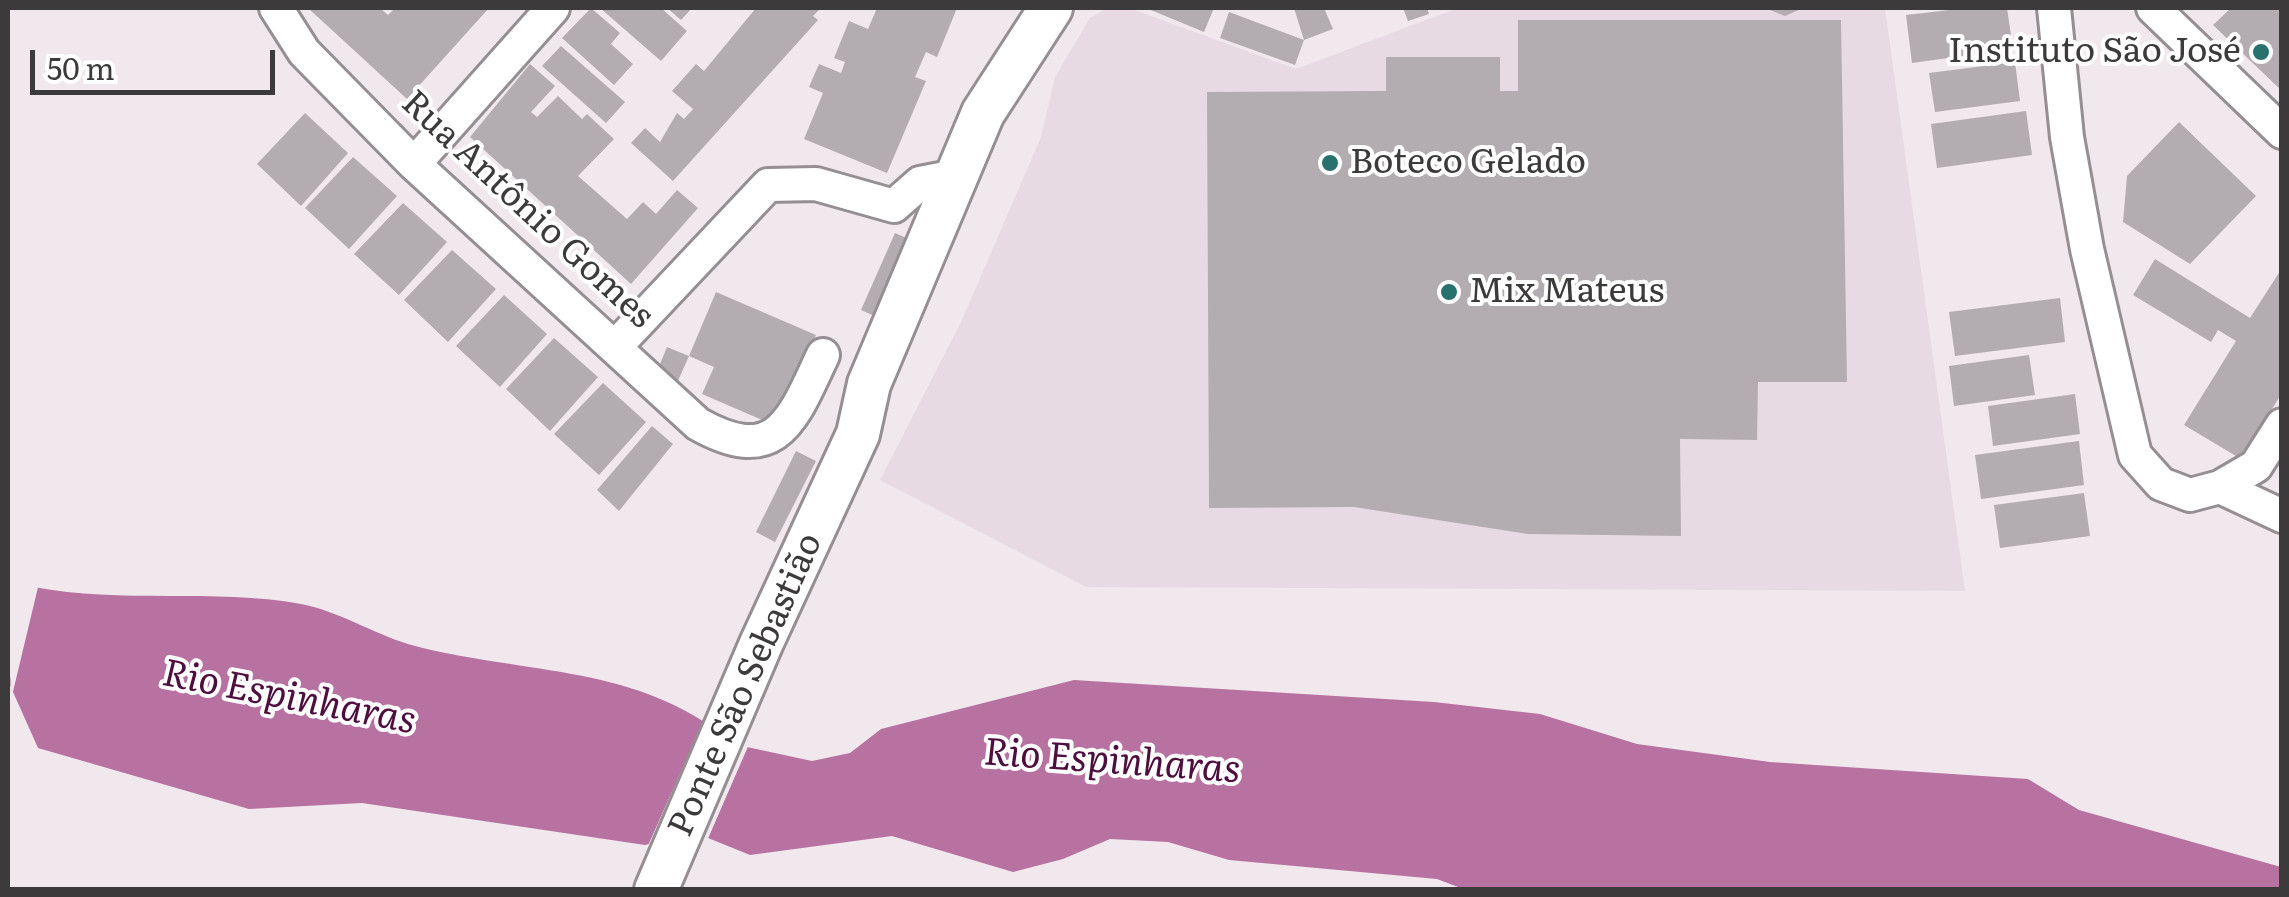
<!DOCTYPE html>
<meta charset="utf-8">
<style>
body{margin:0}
#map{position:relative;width:2289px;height:897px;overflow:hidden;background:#f0e8ed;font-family:Literata,serif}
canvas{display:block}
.frame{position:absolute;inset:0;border:10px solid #3d3a3c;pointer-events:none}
.scale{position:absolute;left:30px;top:50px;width:245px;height:45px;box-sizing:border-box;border:5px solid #3d3a3c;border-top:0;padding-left:12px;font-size:30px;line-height:35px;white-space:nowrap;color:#3d3a3c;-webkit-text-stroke:8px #fff;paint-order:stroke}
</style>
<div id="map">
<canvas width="2289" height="897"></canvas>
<div class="frame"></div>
<div class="scale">50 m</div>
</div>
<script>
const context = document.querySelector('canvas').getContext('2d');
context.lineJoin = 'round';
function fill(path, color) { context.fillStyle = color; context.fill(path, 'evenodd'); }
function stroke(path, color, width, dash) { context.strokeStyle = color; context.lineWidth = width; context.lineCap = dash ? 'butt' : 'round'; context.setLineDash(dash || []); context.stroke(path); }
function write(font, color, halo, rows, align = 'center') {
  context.font = font + ' Literata,serif'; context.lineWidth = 8; context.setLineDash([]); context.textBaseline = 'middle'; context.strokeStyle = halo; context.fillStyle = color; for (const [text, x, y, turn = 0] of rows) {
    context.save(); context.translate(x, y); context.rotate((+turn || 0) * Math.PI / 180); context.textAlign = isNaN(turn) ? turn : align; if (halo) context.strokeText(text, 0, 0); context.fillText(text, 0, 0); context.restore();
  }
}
const built = new Path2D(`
 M1107,8H1129L1296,69L1458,8H1885L1965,591L1086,587L880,480L962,320L1041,137L1055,77L1090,18Z`);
const water = new Path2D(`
 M34,587C122,604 213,588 301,604C338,611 372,633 408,644C514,674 630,663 721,734L677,837L645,845L362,803L249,809L38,748L9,683Z
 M1074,680L1434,702L1540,714L1637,744L1770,762L2028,779L2079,810L2281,867L2282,889L1466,890L1437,879L1229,860L1168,842L1110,839L1063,859L1013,872L892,836L750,855L708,838L747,747L812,761L850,753L881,729Z`);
const pier = new Path2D(`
 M19,577L39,583L11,700L8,581Z
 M706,715L726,732L750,742L706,843L681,840L646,850Z`);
const building = new Path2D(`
 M308,8H380L388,15L395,8H489L407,99Z
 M591,8L620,33L611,44L633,64L614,85L562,38Z
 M600,8H661L687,31L661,61Z
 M667,8H692L681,20Z
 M756,8H821L813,16L818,20L673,181L631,143L645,128L660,142L677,113L684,119L693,109L672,91L696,64L704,71Z
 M877,8H957L937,57L926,52L915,77L926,81L887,173L804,139L823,93L809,87L819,64L841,73L845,62L834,58L849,21L868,29Z
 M1146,8H1214L1204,32Z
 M1294,8H1324L1333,29L1304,40L1295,65L1220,38L1229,12L1304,40Z
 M1403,8H1427L1429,14L1408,21Z
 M1765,8H1803L1785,16Z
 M1967,8H2007L2013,49L1912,63L1906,15Z
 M2231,8H2282V91L2213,25Z
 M1518,20H1841L1847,382H1758L1757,440L1680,439L1681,536L1528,534L1354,507L1209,508L1207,92L1386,91V57H1500V91H1518Z
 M561,46L625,102L606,123L542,66Z
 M2015,62L2020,101L1935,112L1929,73Z
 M530,64L555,86L531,112L537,117L558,96L582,119L587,114L614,139L578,176L627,219L643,202L656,214L677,190L698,208L631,284L470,137Z
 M2026,111L2032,155L1937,168L1931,124Z
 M305,113L348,153L301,206L257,164Z
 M2179,122L2256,196L2190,264L2123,222L2127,176Z
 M353,157L397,196L349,249L305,208Z
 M403,203L447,242L399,295L354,254Z
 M895,233L913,241L879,318L861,310Z
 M452,250L496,289L448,342L404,300Z
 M2155,259L2250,318L2282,268V393L2241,459L2184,425L2236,341L2218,330L2211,342L2133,295Z
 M716,292L816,335L776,426L702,394L714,367L689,356Z
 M504,295L547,334L500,387L456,346Z
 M2060,298L2065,342L1955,356L1949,312Z
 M554,338L598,377L550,431L506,389Z
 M667,347L689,356L677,383L656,374Z
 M2029,355L2035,395L1954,406L1949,366Z
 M603,383L646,422L599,475L554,434Z
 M2075,394L2080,434L1993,446L1988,406Z
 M652,426L673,444L619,511L597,490Z
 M2079,441L2084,485L1981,499L1975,455Z
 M796,451L816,461L775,542L756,532Z
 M2084,493L2090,536L2000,548L1994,505Z`);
const minor = new Path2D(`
 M276,8L304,52L414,164L698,424C778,469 793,418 823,355
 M2054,8L2067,137L2087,249L2135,455L2161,484L2190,495L2220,487L2256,466L2282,425
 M2153,8L2282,132
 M414,164L553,8
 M615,347L768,185L816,184L894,206L920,183L956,176
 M2220,487L2282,516`);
const major = new Path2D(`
 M656,890L761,644L858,434L869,384L983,113L1051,8`);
const markers = [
 [2261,52,10,"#28716e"],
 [1330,163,10,"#28716e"],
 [1449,292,10,"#28716e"]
];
const poiNames = [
 ["Instituto São José",2241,52,"right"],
 ["Boteco Gelado",1350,163],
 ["Mix Mateus",1469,292]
];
const streetNames = [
 ["Rua Antônio Gomes",527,210,43],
 ["Ponte São Sebastião",746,685,-66]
];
const waterNames = [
 ["Rio Espinharas",289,698,11],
 ["Rio Espinharas",1112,762,4]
];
fill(built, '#e8dae3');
fill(water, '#b872a1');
fill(pier, '#f0e8ed');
fill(building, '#b3acb0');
stroke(minor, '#958e92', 38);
stroke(major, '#958e92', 48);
stroke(minor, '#fff', 32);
stroke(major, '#fff', 42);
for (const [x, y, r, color] of markers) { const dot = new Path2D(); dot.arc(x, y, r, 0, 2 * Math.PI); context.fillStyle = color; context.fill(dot); stroke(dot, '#fff', 4); }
write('35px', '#3d3a3c', '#fff', poiNames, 'left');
write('35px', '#3d3a3c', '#fff', streetNames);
write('italic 38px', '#4e0e3e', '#fff', waterNames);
</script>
